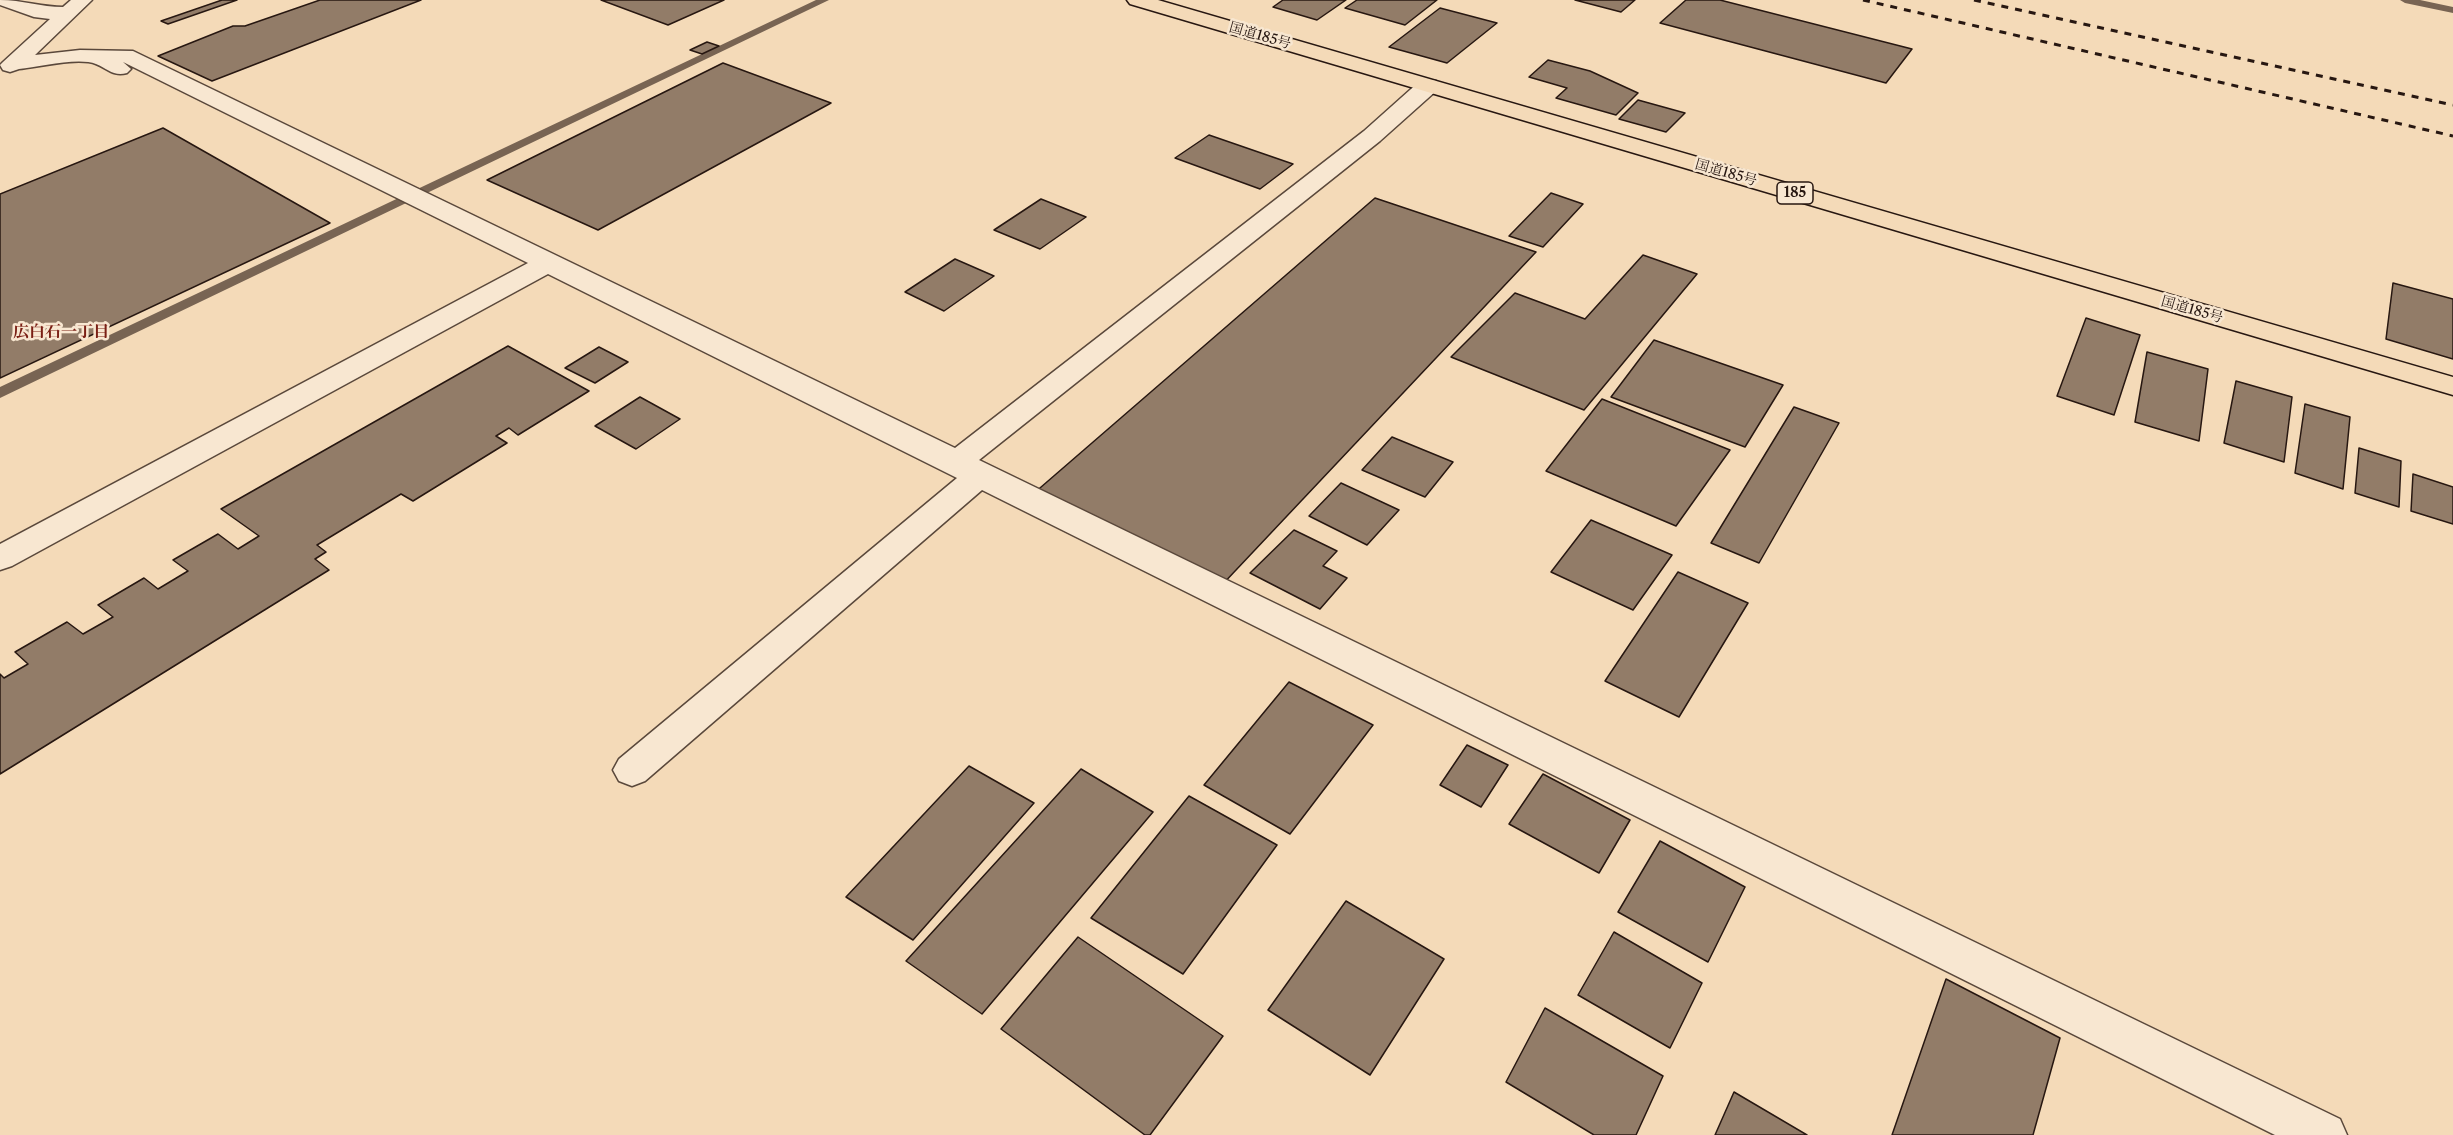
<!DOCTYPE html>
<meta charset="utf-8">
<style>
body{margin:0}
canvas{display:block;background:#f4dab8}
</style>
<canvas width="2453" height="1135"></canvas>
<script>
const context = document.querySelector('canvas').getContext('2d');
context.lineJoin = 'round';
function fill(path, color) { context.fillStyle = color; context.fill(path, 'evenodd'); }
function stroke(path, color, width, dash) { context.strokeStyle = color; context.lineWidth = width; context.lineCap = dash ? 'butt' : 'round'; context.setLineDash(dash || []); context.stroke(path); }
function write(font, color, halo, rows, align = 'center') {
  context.font = font + ' "Libre Caslon Text","Noto Serif JP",serif'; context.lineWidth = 5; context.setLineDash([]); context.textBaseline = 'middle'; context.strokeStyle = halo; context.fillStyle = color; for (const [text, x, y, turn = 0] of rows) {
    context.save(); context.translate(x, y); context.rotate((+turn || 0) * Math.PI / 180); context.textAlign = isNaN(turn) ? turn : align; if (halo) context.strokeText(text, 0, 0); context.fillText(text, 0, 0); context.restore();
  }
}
const stream = new Path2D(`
 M816,0H829L0,398V387Z
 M2400,0H2420L2453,7V13L2405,3Z`);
const building = new Path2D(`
 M222,0H237L168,24L161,21Z
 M320,0H421L212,81L158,56L233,26H245Z
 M601,0H724L668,25Z
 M1283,0H1346L1317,20L1273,7Z
 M1357,0H1437L1405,25L1345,8Z
 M1575,0H1635L1621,12Z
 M1686,0H1720L1912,49L1886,83L1660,23Z
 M1440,8L1497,23L1447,63L1389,47Z
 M707,42L719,46L702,54L690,50Z
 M1548,60L1590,71L1638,93L1616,115L1556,98L1567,88L1529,77Z
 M723,63L831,103L598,230L487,180Z
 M1638,100L1685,113L1666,132L1619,119Z
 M163,128L330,223L0,378V194Z
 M1209,135L1293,164L1260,189L1175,158Z
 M1551,193L1583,204L1543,247L1509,236Z
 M1375,198L1536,252L1220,587L1033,494Z
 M1041,199L1086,217L1040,249L994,230Z
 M1643,255L1697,274L1584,410L1451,357L1515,293L1585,319Z
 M955,259L994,276L944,311L905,292Z
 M2393,283L2453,299V359L2386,339Z
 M2086,318L2140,335L2114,415L2057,396Z
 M1654,340L1783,385L1745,447L1611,397Z
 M508,346L589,391L518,435L509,428L496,436L507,443L413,501L401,494L317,545L326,552L315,559L329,570L0,774V674L4,678L28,664L15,652L67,622L83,634L113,617L98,605L144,578L158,589L188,571L173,560L218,534L238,549L259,536L221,509Z
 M599,347L628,362L595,383L565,368Z
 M2147,352L2208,369L2199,441L2135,422Z
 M2236,381L2292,397L2284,462L2224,443Z
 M640,397L680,419L636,449L595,426Z
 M1602,399L1730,450L1676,526L1546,471Z
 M2305,404L2350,417L2343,489L2295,473Z
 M1794,407L1839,423L1759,563L1711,543Z
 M1392,437L1453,462L1425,497L1362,470Z
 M2359,448L2401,461L2399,507L2355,493Z
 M2413,474L2453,487V524L2411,511Z
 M1341,483L1399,510L1367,545L1309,516Z
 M1591,520L1672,555L1633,610L1551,572Z
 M1294,530L1337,551L1323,566L1347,578L1320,609L1250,573Z
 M1678,572L1748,603L1679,717L1605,681Z
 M1289,682L1373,725L1290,834L1204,785Z
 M1467,745L1508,765L1481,807L1440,785Z
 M969,766L1034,803L913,940L846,897Z
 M1081,769L1153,812L982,1014L906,961Z
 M1543,774L1630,820L1599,873L1509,824Z
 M1189,796L1277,845L1183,974L1091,918Z
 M1660,841L1745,887L1708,962L1618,912Z
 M1346,901L1444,959L1370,1075L1268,1010Z
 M1614,932L1702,983L1670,1048L1578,995Z
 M1078,937L1223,1036L1150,1135H1145L1001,1029Z
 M1946,979L2060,1038L2033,1135H1892Z
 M1545,1008L1663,1076L1636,1135H1594L1506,1082Z
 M1734,1092L1807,1135H1715Z`);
const minor = new Path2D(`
 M0,0C22,0 41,7 63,7L71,0H92L35,55L80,50L133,51L955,448L1364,131L1420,81L1428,80L1436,81L1439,86L1436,91L1380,141L979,460L2340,1119L2347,1135H2275L982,490L645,781L632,786L619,781L613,770L619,759L957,478L548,274L12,566L0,570V544L528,263L123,62L131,69L127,73C114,77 108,69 96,64C78,57 39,67 19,69L10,72L3,70L0,65L3,62L50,19L34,17L0,5Z`);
const highway = new Path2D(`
 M1127,0H1158L2453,377V395L1130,4Z`);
const rail = new Path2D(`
 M1863,0L2453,136
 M1974,0L2453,105`);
const farStreetnames = [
 ["国道185号",1260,36,16],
 ["国道185号",1726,173,16],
 ["国道185号",2192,310,16]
];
const shields = [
 [1795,193,36]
];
const shieldNames = [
 ["185",1795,193]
];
const neighbourhoodNames = [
 ["広白石一丁目",61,332]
];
fill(stream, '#786453');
fill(building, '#927c68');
stroke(building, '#271711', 1.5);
stroke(minor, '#5a483b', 3);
stroke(highway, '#271711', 3);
fill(minor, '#f8e7d1');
fill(highway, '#f4dab8');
stroke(rail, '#271711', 3, [7, 7]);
write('14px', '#271711', '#f8e7d1', farStreetnames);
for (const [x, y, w] of shields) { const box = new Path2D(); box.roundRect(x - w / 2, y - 11, w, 22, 4.5); context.fillStyle = '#f8e7d1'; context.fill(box); stroke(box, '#271711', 1.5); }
write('bold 14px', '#271711', null, shieldNames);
write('bold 16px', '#7a1f14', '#f8e7d1', neighbourhoodNames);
</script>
